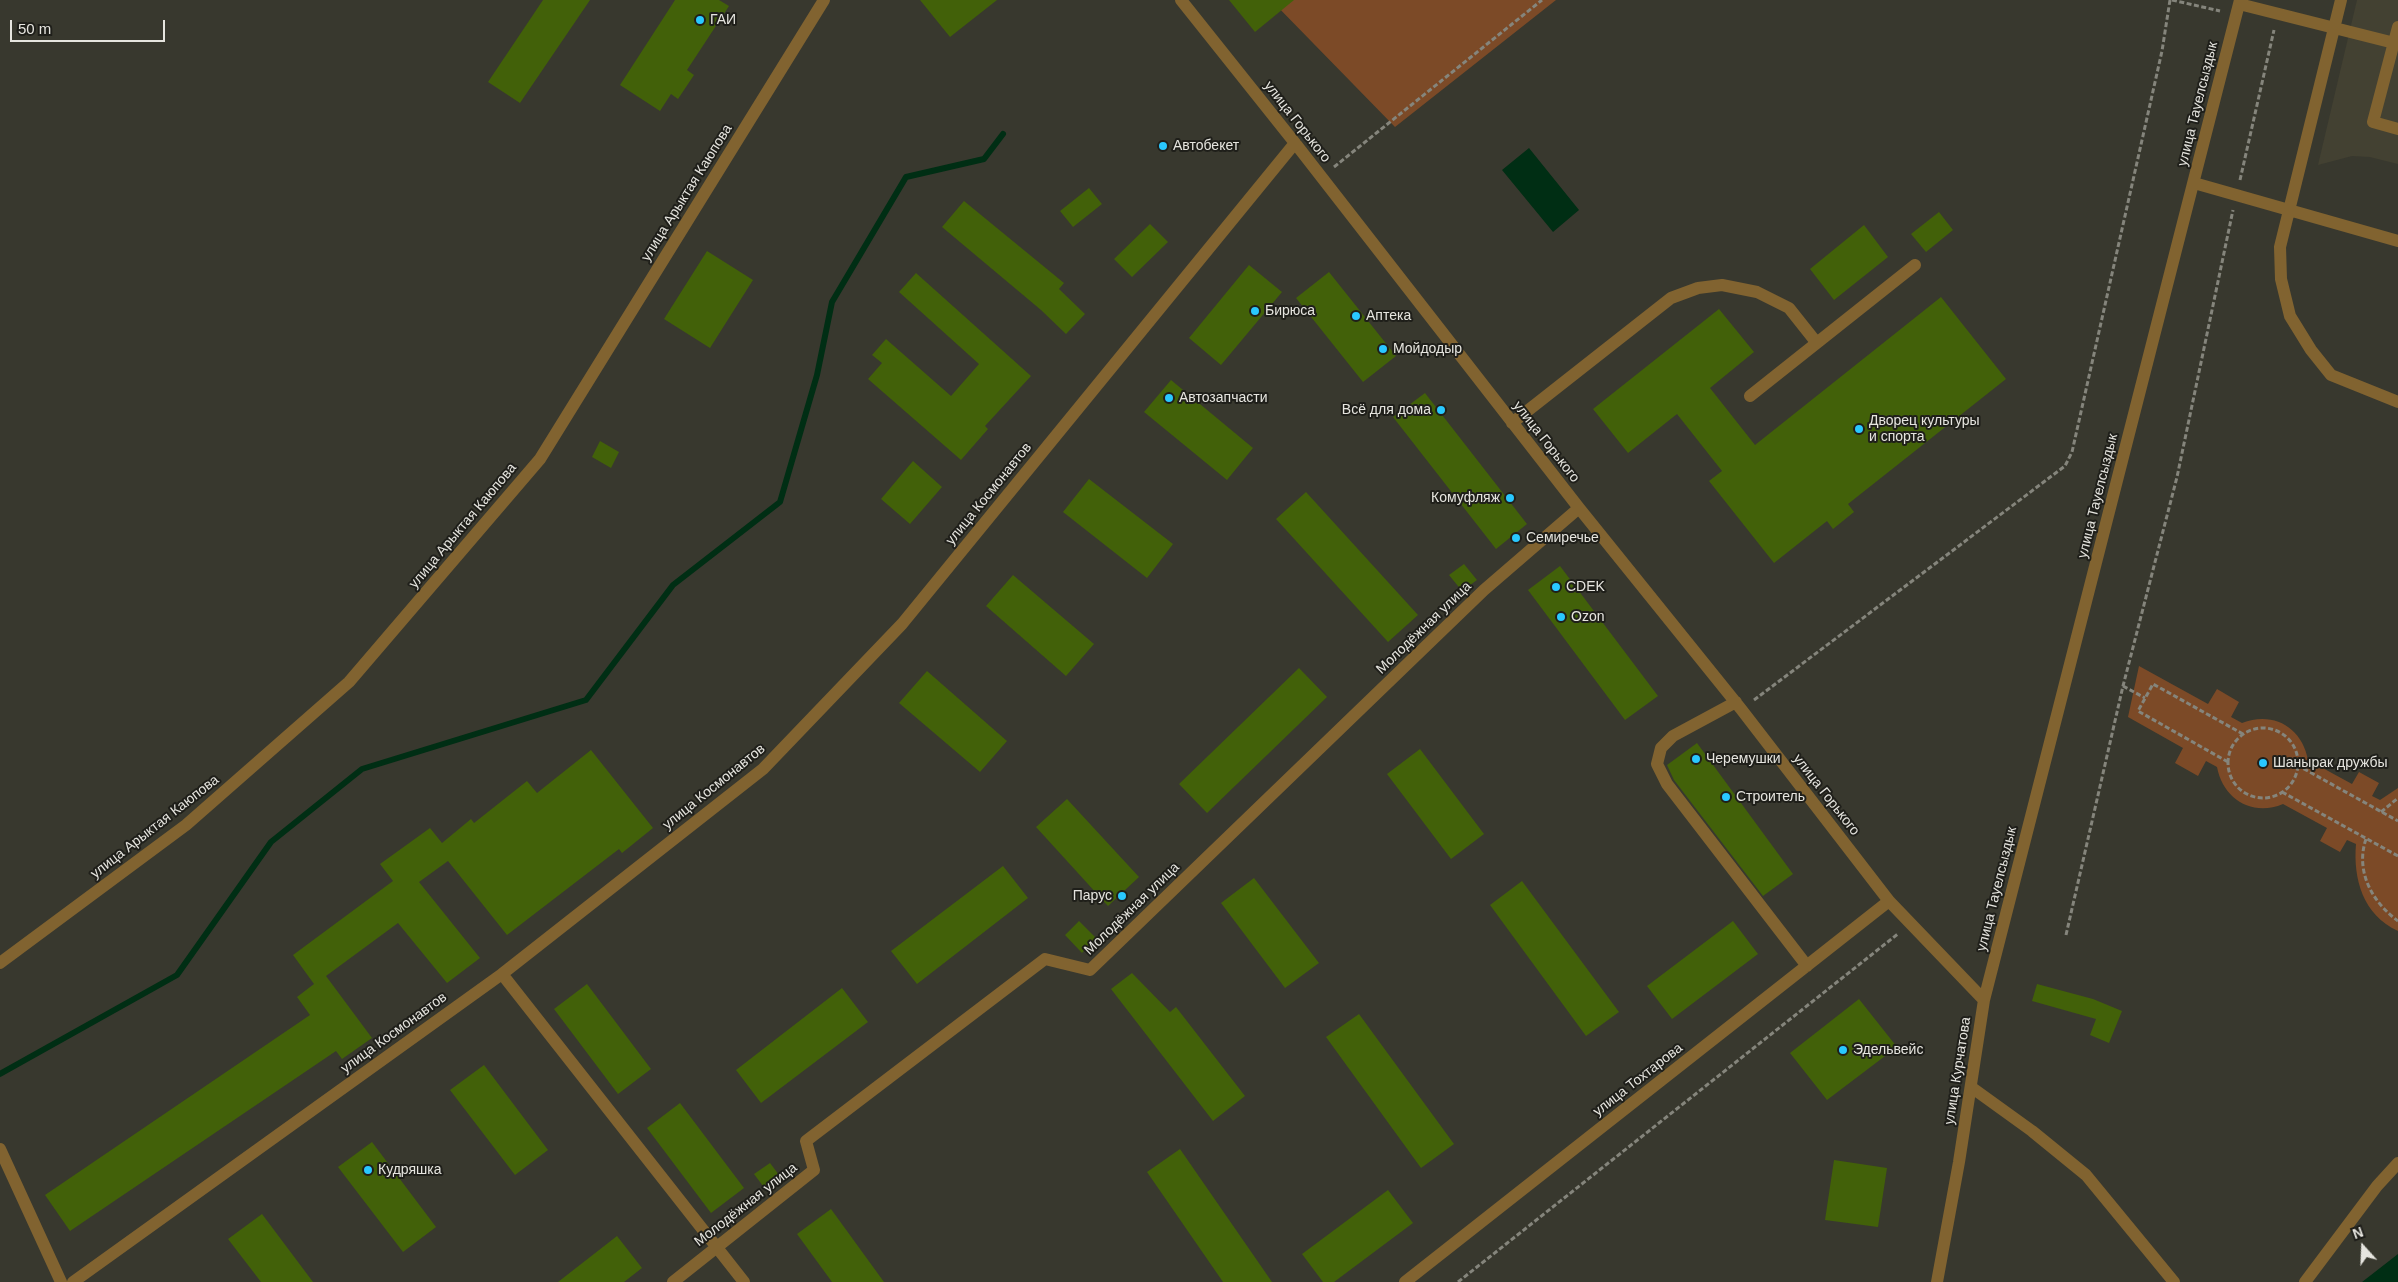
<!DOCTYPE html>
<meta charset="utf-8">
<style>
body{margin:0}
#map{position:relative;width:2398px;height:1282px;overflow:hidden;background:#38382e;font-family:Helvetica,sans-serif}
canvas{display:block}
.north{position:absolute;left:2338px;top:1222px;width:50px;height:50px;-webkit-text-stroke:4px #1f1f1a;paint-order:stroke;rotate:340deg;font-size:14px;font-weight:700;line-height:20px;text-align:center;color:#e6e5df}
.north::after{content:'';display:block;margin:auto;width:18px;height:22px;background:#e6e5df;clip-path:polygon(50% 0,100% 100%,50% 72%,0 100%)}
.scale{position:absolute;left:10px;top:20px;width:155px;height:22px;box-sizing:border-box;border:2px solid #e6e5df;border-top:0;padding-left:6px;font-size:15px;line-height:18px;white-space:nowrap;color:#e6e5df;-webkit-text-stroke:4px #1f1f1a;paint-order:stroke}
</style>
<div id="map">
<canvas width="2398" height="1282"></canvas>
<div class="north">N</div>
<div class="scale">50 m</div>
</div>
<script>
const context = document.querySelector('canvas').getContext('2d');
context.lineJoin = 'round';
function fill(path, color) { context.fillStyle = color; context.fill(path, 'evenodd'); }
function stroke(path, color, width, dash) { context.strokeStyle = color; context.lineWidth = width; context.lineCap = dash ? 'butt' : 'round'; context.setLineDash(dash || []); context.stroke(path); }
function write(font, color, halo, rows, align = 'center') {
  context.font = font + ' Helvetica,sans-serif'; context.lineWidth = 4; context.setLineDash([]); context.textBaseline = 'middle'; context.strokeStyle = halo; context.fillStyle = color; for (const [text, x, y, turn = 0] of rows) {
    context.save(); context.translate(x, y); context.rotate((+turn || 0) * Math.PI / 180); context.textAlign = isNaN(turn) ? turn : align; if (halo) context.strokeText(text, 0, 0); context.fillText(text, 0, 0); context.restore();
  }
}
const built = new Path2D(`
 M2357,0H2398V164L2370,157L2352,156L2318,165Z`);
const green = new Path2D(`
 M1271,0H1556L1395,127Z
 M2139,666L2208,704L2217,689L2239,702L2231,717L2242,723C2273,711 2302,727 2308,760L2352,784L2359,772L2379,783L2372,796L2380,800L2398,788V931C2363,915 2353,879 2356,844L2347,840L2340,852L2320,841L2327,828L2283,804C2252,817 2223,799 2217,767L2206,761L2198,776L2175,763L2183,748L2128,717Z`);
const water = new Path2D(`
 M1529,148L1579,210L1553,232L1502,170Z
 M2398,1254V1282H2362Z`);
const stream = new Path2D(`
 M0,1074L177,975L271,842L362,769L586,700L673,585L780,502L817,375L832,302L906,177L984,159L1003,134`);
const building = new Path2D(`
 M543,0H590L520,103L488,82Z
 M675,0H719L729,6L687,70L694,75L678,99L671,94L660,111L620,85Z
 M920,0H997L950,37Z
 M1229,0H1294L1255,32Z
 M1089,188L1102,204L1073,227L1060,211Z
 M964,201L1064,283L1059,289L1085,314L1066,334L1041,310L942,227Z
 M1939,212L1953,230L1926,252L1911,234Z
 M1150,224L1168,242L1132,277L1114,259Z
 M1864,225L1888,257L1834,300L1810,269Z
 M707,251L753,280L710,348L664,319Z
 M1249,265L1282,292L1221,365L1189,338Z
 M1329,272L1396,356L1363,382L1296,298Z
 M916,273L1031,376L985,426L988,429L961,460L868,379L882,363L872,355L886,339L951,396L979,364L899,292Z
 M1941,297L2006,379L1848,504L1854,512L1833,529L1827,521L1774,563L1709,481L1722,471L1677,414L1628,453L1593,409L1719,309L1754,352L1710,388L1755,445Z
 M1171,380L1253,448L1227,480L1144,412Z
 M1425,393L1527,524L1496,549L1393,417Z
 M600,441L619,452L611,468L592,457Z
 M913,461L942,487L910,524L881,499Z
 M1089,479L1173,544L1147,578L1063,512Z
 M1306,492L1418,615L1388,642L1276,519Z
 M1464,564L1477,580L1462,591L1449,575Z
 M1560,566L1658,696L1625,720L1528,590Z
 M1013,575L1094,644L1066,676L986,606Z
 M1299,668L1327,697L1207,813L1179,784Z
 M927,671L1007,741L980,772L899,703Z
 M1697,743L1793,874L1763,896L1674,780L1667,765Z
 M1420,749L1484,834L1451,859L1387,774Z
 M591,750L653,828L622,853L619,849L507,935L448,861L419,882L480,958L447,983L398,923L326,976L372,1038L342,1059L336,1051L70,1231L45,1195L310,1015L297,997L314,984L293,955L393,881L380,864L430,828L442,843L471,819L474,823L527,781L537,793Z
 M1067,799L1139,877L1108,906L1036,827Z
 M1003,866L1028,898L917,984L891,951Z
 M1254,878L1319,963L1285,988L1221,903Z
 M1522,881L1619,1012L1586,1036L1490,905Z
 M1079,921L1096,938L1082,953L1065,935Z
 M1733,921L1758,954L1672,1019L1647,986Z
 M1132,973L1170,1012L1176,1007L1245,1096L1213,1121L1111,989Z
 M587,984L651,1069L618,1094L554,1009Z
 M2037,984L2093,999L2122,1011L2109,1043L2090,1035L2096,1019L2032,1001Z
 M842,988L868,1022L761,1103L736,1070Z
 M1859,999L1897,1047L1827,1100L1790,1053Z
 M1359,1014L1454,1144L1421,1168L1326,1037Z
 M484,1065L548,1150L515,1175L450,1090Z
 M680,1103L744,1188L711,1213L647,1128Z
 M372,1142L436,1227L403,1252L338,1167Z
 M1180,1149L1272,1282H1223L1147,1172Z
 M1834,1160L1887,1168L1878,1227L1825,1220Z
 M770,1163L782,1179L766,1190L754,1174Z
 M1388,1190L1413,1223L1334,1282H1323L1302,1254Z
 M831,1209L884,1282H832L797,1234Z
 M262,1214L313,1282H261L228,1239Z
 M617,1236L642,1268L624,1282H558Z`);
const path = new Path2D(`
 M2172,0L2220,11
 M1334,167L1542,0
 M2240,180L2274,30
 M2123,686L2145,698
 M1754,700L2065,466L2072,452L2162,51L2170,0
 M2228 763a35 35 0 1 1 70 0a35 35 0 1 1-70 0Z
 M2228,762L2138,711L2153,684L2243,734
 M2297,765L2398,821
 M2282,792L2398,856
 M2381,812L2398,798
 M2366,839C2355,871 2372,902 2398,921
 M2066,935L2123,686L2177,477L2233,210
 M1458,1282L1899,933`);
const minor = new Path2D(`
 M1181,0L1295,143L1579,508L1741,709L1889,901L1984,1000
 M2341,0L2280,247L2281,279L2290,316L2311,350L2331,375L2398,402
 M2239,4L2398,44
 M2398,27L2373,122L2398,129
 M2194,183L2398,241
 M1750,396L1915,265
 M1512,423L1671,298L1698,288L1722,285L1757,292L1789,308L1816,342
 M1736,702L1673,736L1661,748L1657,764L1667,784L1807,966
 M0,963L186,825L349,682L540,459L824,0
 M502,974L744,1282
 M1971,1087L2032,1131L2086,1175L2174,1282
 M0,1149L61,1282
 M73,1282L502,974L763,769L902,624L1295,143
 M673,1282L814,1170L806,1141L1045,959L1090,970L1484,590L1579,508
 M1405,1282L1889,901
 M1937,1282L1959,1162L1984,1000L2240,0
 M2305,1282L2377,1186L2398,1163`);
const markers = [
 [700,20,5,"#29c8ff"],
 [1163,146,5,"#29c8ff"],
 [1255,311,5,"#29c8ff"],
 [1356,316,5,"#29c8ff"],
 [1383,349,5,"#29c8ff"],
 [1169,398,5,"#29c8ff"],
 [1441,410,5,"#29c8ff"],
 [1859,429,5,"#29c8ff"],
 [1510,498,5,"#29c8ff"],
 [1516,538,5,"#29c8ff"],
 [1556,587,5,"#29c8ff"],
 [1561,617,5,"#29c8ff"],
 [1696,759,5,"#29c8ff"],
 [2263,763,5,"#29c8ff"],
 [1726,797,5,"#29c8ff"],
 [1122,896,5,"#29c8ff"],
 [1843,1050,5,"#29c8ff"],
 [368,1170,5,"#29c8ff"]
];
const poiNames = [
 ["ГАИ",710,20],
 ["Автобекет",1173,146],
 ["Бирюса",1265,311],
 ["Аптека",1366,316],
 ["Мойдодыр",1393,349],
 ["Автозапчасти",1179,398],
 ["Всё для дома",1431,410,"right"],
 ["Дворец культуры",1869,421],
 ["и спорта",1869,437],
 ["Комуфляж",1500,498,"right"],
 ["Семиречье",1526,538],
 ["CDEK",1566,587],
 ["Ozon",1571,617],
 ["Черемушки",1706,759],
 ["Шанырак дружбы",2273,763],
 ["Строитель",1736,797],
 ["Парус",1112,896,"right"],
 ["Эдельвейс",1853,1050],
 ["Кудряшка",378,1170]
];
const streetNames = [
 ["улица Тауелсыздык",2198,104,-76],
 ["улица Горького",1297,122,52],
 ["улица Арыктая Каюпова",687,193,-58],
 ["улица Горького",1546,442,52],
 ["улица Космонавтов",989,494,-51],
 ["улица Тауелсыздык",2098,496,-76],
 ["улица Арыктая Каюпова",463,526,-50],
 ["Молодёжная улица",1424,628,-44],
 ["улица Космонавтов",714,787,-39],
 ["улица Горького",1826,795,52],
 ["улица Арыктая Каюпова",155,827,-38],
 ["улица Тауелсыздык",1997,889,-76],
 ["Молодёжная улица",1132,909,-44],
 ["улица Космонавтов",394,1033,-36],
 ["улица Курчатова",1958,1071,-81],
 ["улица Тохтарова",1638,1080,-38],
 ["Молодёжная улица",746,1205,-38]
];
fill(built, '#434132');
fill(green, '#7c4a27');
fill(water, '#002e14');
stroke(stream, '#002e14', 6);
fill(building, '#426109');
stroke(path, '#85857c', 3, [5, 2.5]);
stroke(minor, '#816330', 12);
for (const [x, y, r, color] of markers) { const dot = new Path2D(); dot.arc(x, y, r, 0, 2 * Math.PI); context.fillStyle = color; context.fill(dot); stroke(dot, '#1f1f1a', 2); }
write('14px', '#e6e5df', '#1f1f1a', poiNames, 'left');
write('14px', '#e6e5df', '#1f1f1a', streetNames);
</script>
